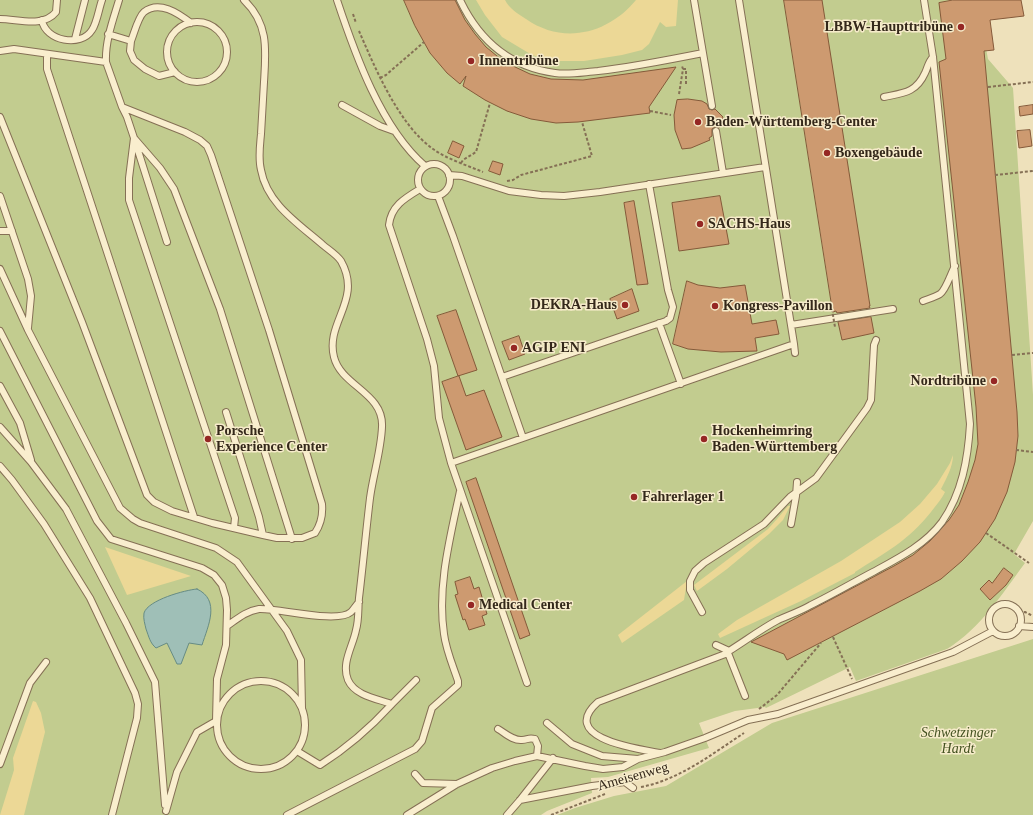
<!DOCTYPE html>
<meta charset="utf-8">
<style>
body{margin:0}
canvas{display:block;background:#eee1bb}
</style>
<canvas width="1033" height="815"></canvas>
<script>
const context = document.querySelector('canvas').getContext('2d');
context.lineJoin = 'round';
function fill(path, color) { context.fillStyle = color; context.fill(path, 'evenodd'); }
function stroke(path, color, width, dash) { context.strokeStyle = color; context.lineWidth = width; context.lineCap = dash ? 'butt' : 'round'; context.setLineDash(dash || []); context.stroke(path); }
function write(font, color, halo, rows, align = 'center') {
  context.font = font + ' "Times New Roman",serif'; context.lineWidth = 3; context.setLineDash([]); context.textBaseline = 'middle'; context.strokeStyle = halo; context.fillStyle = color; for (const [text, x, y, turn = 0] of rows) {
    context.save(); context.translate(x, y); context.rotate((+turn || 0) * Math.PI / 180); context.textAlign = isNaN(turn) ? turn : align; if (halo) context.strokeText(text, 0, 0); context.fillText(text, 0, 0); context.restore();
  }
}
const green = new Path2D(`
 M0,0H977L988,59L1013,88L1033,395V521L1014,554L1025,563C1002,594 981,628 947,649L856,681L850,667L766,708L765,707L735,711L699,723L709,748L608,777L591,778L592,793L547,811L541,815H0ZM1004,568L1013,575L1007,582L990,600L980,589L996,584L998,576Z
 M1033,639V815H557L575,808L614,796L666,786L772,723Z`);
const sand = new Path2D(`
 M476,0H505C509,8 518,14 526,19C563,45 608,34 636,0H678L676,26L666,27L660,22L649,44L642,50L622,55L584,61H555L532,55L502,37L485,15Z
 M953,455C953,467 946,479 941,489L945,492C942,499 936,505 931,512C909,540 885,553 855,572V573L801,601L720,638L718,634L737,620L841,561L900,522L920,504L937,484L950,463Z
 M788,506H790L783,520L769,534L727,569L697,591L694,585L768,529L777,519Z
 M105,547L191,576L127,595Z
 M687,581L684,600L622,643L618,635Z
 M33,701L36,702L41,713L45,732L24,815H0L14,770L13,758Z`);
const water = new Path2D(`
 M197,589C221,600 208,626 202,645L189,643L181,664H177L167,643L156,648C150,643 149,637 146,629C145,624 143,619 144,613C148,600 185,590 197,589Z`);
const building = new Path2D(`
 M404,0H455L465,20L475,34L486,47L497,56L513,66L530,74L551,79L583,80L676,67L649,107L650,113L578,122L556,123L531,119L507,111L485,100L463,86L466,76L460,84L447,73L430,53L415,26Z
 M784,0H822L870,306H869L870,308L837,313L836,311L833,312Z
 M953,0H1021L1024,16L990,20L994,50L984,51L1017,412L1018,436L1015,462L1007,492L995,519L980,542L962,561L941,579L920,591L787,660L784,654L751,642L894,566L913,555L930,541L949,520L959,505L968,482L975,460L978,444L976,407L939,62L946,59L939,3Z
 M688,99L702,101L707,104L709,109L712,110L715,109L723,117L719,128L715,127L712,129V136L709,138L710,140L691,148L682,149L675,130L674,115L677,100Z
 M1033,105V114L1020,116L1019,107Z
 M1030,130L1032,146L1019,148L1017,131Z
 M453,141L464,146L459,158L448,153Z
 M493,161L503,164L500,175L489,171Z
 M720,196L729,244L679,251L672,203Z
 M634,201L648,284L637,285L624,203Z
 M687,281L698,285L720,288L745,285L752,324L776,320L779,334L755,338L757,351L721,352L688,349L673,344Z
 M632,289L639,311L617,319L610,299Z
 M456,310L477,370L458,376L437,316Z
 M871,317L874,333L842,340L838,322Z
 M519,336L525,354L509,360L502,342Z
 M459,376L466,396L484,390L502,437L466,450L442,382Z
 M476,478L530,635L520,639L466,482Z
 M1004,568L1013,575L1006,585L990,600L980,589L989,580L992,583Z
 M470,577L474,589L479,587L487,614L482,616L485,625L469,630L465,619L463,620L455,595L458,594L455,582Z`);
const path = new Path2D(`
 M353,14L356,23
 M359,31C375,68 399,125 433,149C447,159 466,165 483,172
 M683,69H686V85
 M380,78L386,75L424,42
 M988,87L1033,82
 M679,94L683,69L682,66
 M650,111L671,115
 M461,163L463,160L476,152L490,103
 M995,175L1033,171
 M507,181L513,180L521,175L592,156L582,122
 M824,310H822L821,306L831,304
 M1012,355L1033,353
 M1016,450L1033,452
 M986,533L1029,563
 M1019,613L1025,612L1033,616
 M833,637L852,679
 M759,709L777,695L821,643
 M641,787C679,780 712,754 744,733
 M551,815L605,794`);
const service = new Path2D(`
 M244,0C269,24 266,50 264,82C263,99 262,117 261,134C260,146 258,158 261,170C267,204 299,224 323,245C329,250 337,255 341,261C363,300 325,322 334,357C341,386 384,393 382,427C381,451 373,475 370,498C366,531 363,565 359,598C358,608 359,620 356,630C353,646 341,663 348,680C355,696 378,699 392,704L416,680
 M337,0C355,54 381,128 425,166
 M460,0C479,40 510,67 555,73C569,75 584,72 598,71C633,67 668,60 703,53
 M694,0L712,106
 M0,19C18,19 43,28 56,12L57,0
 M42,20C45,41 81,48 92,30C97,23 99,8 102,0
 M167 52a30 30 0 1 1 60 0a30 30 0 1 1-60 0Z
 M108,34L131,41L130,51L134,60L145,69L159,76L175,72
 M75,39L85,0
 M131,41C134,34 138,17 144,12C159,0 178,13 191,23
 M0,51L14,49L106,62
 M47,55V69L194,517
 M884,97C903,93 916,93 925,73C928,67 928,62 933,57
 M342,105L380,126L394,131
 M122,107L127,117L134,138L167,242
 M0,117L82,322L147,495L154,502L172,511L212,523L263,535L277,538H302L315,533C321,524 323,515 322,504L269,330L211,155L207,146L200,140L185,132L122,107L106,62C105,41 113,20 119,0
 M716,131L723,173
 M134,138L160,168L174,189L220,309L292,539
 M134,138L129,178V200L235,518L234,528
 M418 180a16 16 0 1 1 32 0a16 16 0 1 1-32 0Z
 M449,175L462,176L509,191L541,195L564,196L600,192L765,167
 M420,189C405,198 391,206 389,225L427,339L434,366L439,418L451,463
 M0,196L28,279L31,296L28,328
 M438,196L453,236L523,438
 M0,231H12
 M0,269L28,330L120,508L133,519L140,523L216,548L237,562L287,631L301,660L302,708
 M923,301C928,299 935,297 940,294C946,290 951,273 955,266
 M659,323L681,384
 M791,325L893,309
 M0,331L97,521L111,539L202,568L214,575L222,585L226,598L227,610L226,645L217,679L216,721L197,732L177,772L166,811
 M794,344L795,353
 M502,377L666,321L670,318L673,307L668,290L649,184
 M0,386L20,423L31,460
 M226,412L259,517L263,535
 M0,427L31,462L66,509L126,623L155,682L165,805
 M0,466L12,480L44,524L90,598L135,693L138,704L137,718L112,815
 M791,524L796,496L797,482
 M989 620a16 16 0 1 1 32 0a16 16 0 1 1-32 0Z
 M702,612L690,590V581L695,571L704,563L764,524L790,497L816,478L867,408L871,400L874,345L876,340
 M227,626C237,619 246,611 259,609C279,608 337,624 351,612C354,609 356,605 359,602
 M1019,626L1033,627
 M716,645L729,651
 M217 725a44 44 0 1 1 88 0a44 44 0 1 1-88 0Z
 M527,683L451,463L794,344L739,0
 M745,696L728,653L729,651C745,641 761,629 778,620C789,615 801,611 811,605C832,595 852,583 873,572C897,559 925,545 942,522C962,493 968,459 970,424L933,57L924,0
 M547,723L572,744L602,756L638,759L665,752L705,738L748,720L778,714L953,652L993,631
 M498,729C505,733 513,741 522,740C528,740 528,737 535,739L538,746L537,756
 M297,751L320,765C347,748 370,728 392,704
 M660,753C638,749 557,738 598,702L728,653
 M0,764L30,683L46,662
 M415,774L423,783L457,784
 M520,800L592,786L625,782L633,788
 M287,815L415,749L422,741L432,708L458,685V681C453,666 446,650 444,634C437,587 450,538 460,491
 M407,815L457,784L492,768L515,761L537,756L585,766L603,769L623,767L638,759
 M507,815L520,800L553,758`);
const pathBridge = new Path2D(`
 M831,304L835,327`);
const markers = [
 [961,27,4,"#952724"],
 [471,61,4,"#952724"],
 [698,122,4,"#952724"],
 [827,153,4,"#952724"],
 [700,224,4,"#952724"],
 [625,305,4,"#952724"],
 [715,306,4,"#952724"],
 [514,348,4,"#952724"],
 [994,381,4,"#952724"],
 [208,439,4,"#952724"],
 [704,439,4,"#952724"],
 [634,497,4,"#952724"],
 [471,605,4,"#952724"]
];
const poiNames = [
 ["LBBW-Haupttribüne",953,27,"right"],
 ["Innentribüne",479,61],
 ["Baden-Württemberg-Center",706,122],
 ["Boxengebäude",835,153],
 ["SACHS-Haus",708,224],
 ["DEKRA-Haus",617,305,"right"],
 ["Kongress-Pavillon",723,306],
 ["AGIP ENI",522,348],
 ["Nordtribüne",986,381,"right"],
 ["Porsche",216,431],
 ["Experience Center",216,447],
 ["Hockenheimring",712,431],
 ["Baden-Württemberg",712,447],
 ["Fahrerlager 1",642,497],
 ["Medical Center",479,605]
];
const parkNames = [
 ["Schwetzinger",958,733],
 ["Hardt",958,749]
];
const streetNames = [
 ["Ameisenweg",633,777,-16]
];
fill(green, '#c2cc8f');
fill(sand, '#ecd896');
fill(water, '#9fbfb7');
stroke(water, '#678c84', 1);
fill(building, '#cd9a70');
stroke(building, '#855a3a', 1);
stroke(service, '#857055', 8);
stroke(path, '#857055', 2, [3, 2]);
stroke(service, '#f9eece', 6);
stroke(pathBridge, '#857055', 2, [3, 2]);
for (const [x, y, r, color] of markers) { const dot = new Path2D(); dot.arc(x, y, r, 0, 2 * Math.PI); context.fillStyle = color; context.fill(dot); stroke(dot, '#f6ebca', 1.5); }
write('bold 14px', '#34281a', '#f6ebca', poiNames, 'left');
write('italic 14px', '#435120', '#f6ebca', parkNames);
write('14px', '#34281a', '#f6ebca', streetNames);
</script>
